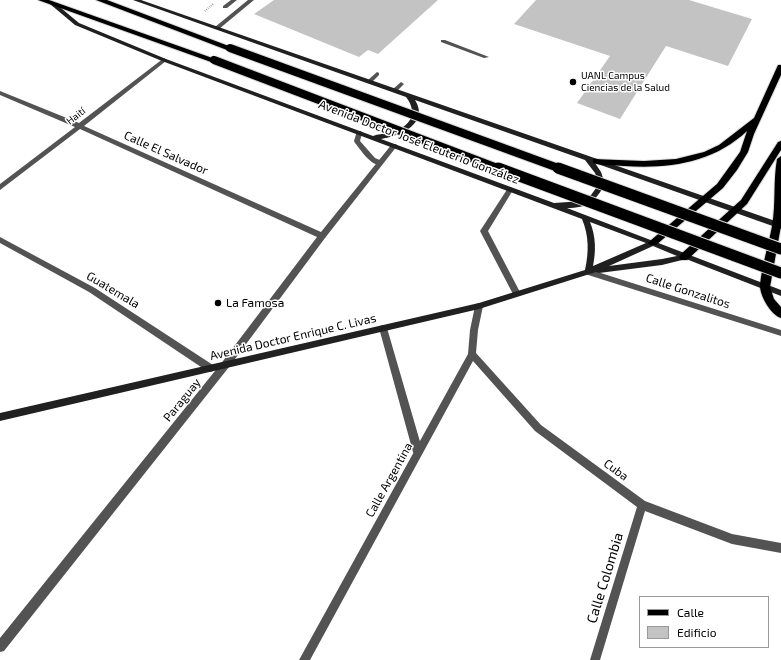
<!DOCTYPE html>
<meta charset="utf-8">
<style>
body{margin:0}
#map{position:relative;width:781px;height:660px;overflow:hidden;background:#fff;font-family:"Exo 2",sans-serif}
canvas{display:block}
.legend{position:absolute;left:639px;top:596px;width:130px;height:52px;box-sizing:border-box;background:#fff;border:1px solid #999;margin:0;padding:5px 7px;list-style:none;font-size:12px;color:#000}
.legend li{display:flex;align-items:center;gap:8px;height:20px}
.legend b{width:20px;border:1px solid #999}
</style>
<div id="map">
<canvas width="781" height="660"></canvas>
<ul class="legend">
<li><b style="height:5px;background:#000"></b>Calle</li>
<li><b style="height:11px;background:#c3c3c3"></b>Edificio</li>
</ul>
</div>
<script>
const context = document.querySelector('canvas').getContext('2d');
context.lineJoin = 'round';
function fill(path, color) { context.fillStyle = color; context.fill(path, 'evenodd'); }
function stroke(path, color, width, dash) { context.strokeStyle = color; context.lineWidth = width; context.lineCap = dash ? 'butt' : 'round'; context.setLineDash(dash || []); context.stroke(path); }
function write(font, color, halo, rows, align = 'center') {
  context.font = font + ' "Exo 2",sans-serif'; context.lineWidth = 3; context.setLineDash([]); context.textBaseline = 'middle'; context.strokeStyle = halo; context.fillStyle = color; for (const [text, x, y, turn = 0] of rows) {
    context.save(); context.translate(x, y); context.rotate((+turn || 0) * Math.PI / 180); context.textAlign = isNaN(turn) ? turn : align; if (halo) context.strokeText(text, 0, 0); context.fillText(text, 0, 0); context.restore();
  }
}
const building = new Path2D(`
 M274,0H438L378,54L368,50L359,57L254,14Z
 M536,0H689L752,19L728,66L666,46L620,119L577,103L610,56L514,24Z`);
const path = new Path2D(`
 M205,11L213,4`);
const lane = new Path2D(`
 M231,0H237L227,8H223V6Z
 M248,0H254L219,29H215V27Z
 M441,40H445L489,57L484,58L441,42Z
 M377,72L379,73V75L372,82H368V80Z
 M401,82L404,84L397,91H393V89Z
 M357,131H361L362,133L360,141L375,158L382,161V165C370,166 362,151 355,143L354,141Z
 M508,188H512L513,190L488,231L521,294L520,296H514L480,231Z
 M383,325L386,326L387,328L423,452L421,455L418,456L415,455L413,452L379,328L380,326Z`);
const street = new Path2D(`
 M164,58L167,60L166,61L84,126L321,232L392,144H396L397,146L325,238L229,367L4,651L0,652V638L223,361L317,237L80,129L0,190V184L75,127L0,95V91L79,123Z
 M0,237L95,288L213,365L214,368L213,371L210,372L207,371L89,292L0,243Z
 M588,269L781,330V336L585,274L584,272L585,270Z
 M479,303L482,304L483,306L478,330L476,353L541,425L645,501L732,534L781,543V553L732,544L645,511L600,660H590L637,507L535,431L473,361L310,660H299L468,354L470,330L475,306L476,304Z`);
const secondary = new Path2D(`
 M133,0H141L781,223V229L595,163L601,172L605,184C595,202 588,208 567,208L781,290V296L686,259L662,265L599,273L596,272L479,309L0,421V413L479,303L585,270C589,252 589,236 582,219L162,61L75,25L50,4L55,3L79,23L166,59L373,136C378,134 383,134 388,133C408,129 420,115 406,97ZM415,100L585,160L595,173L599,184L591,195L583,201L554,203L381,139C399,136 430,124 415,100ZM590,222L646,243L593,266C596,251 596,237 590,222ZM653,246L677,256L662,259L609,266Z`);
const primary = new Path2D(`
 M778,65H781V75L754,134L748,152L737,170L723,188L656,245H650L648,243L650,241L717,184L740,152L747,131C713,163 669,169 624,166C614,165 603,166 593,163V159L644,161L676,159L704,152L719,145L754,118Z
 M781,141V150L747,204L687,260H681L679,257L681,254L741,200L778,142Z
 M781,156V226L770,287L774,299L781,307V318C771,315 760,296 760,286C761,269 769,243 772,226C776,204 773,181 777,159Z`);
const highway = new Path2D(`
 M38,0H49L218,60L217,62H211Z
 M96,0H107L234,48L233,50H227Z`);
const highwayBridgeFar1 = new Path2D(`
 M230,48L561,169
 M214,60L500,169`);
const highwayBridge = new Path2D(`
 M498,168L781,273
 M558,168L781,249`);
const markers = [
 [573,82,4,"#000"],
 [218,303,4,"#000"]
];
const farPoinames = [
 ["UANL Campus",581,76],
 ["Ciencias de la Salud",581,88]
];
const farStreetnames = [
 ["Haití",76,116,-38]
];
const streetNames = [
 ["Avenida Doctor José Eleuterio González",419,142,21],
 ["Calle El Salvador",166,153,24],
 ["Guatemala",113,290,31],
 ["Calle Gonzalitos",688,291,18],
 ["Avenida Doctor Enrique C. Livas",293,337,-13],
 ["Paraguay",182,400,-51],
 ["Cuba",616,470,36],
 ["Calle Argentina",389,480,-61]
];
const poiNames = [
 ["La Famosa",226,303]
];
const nearStreetnames = [
 ["Calle Colombia",605,578,-73]
];
fill(building, '#c3c3c3');
stroke(primary, '#dbdbdb', 2);
stroke(highway, '#dbdbdb', 2);
stroke(path, '#757575', 2, [0.5, 1.5]);
fill(lane, '#535353');
fill(street, '#535353');
fill(secondary, '#202020');
fill(primary, '#000');
fill(highway, '#000');
stroke(highwayBridgeFar1, '#dbdbdb', 10, []);
stroke(highwayBridge, '#dbdbdb', 13, []);
stroke(highwayBridgeFar1, '#000', 8);
stroke(highwayBridge, '#000', 11);
for (const [x, y, r, color] of markers) { const dot = new Path2D(); dot.arc(x, y, r, 0, 2 * Math.PI); context.fillStyle = color; context.fill(dot); stroke(dot, '#fff', 1.5); }
write('10px', '#000', '#fff', farPoinames, 'left');
write('10px', '#000', '#fff', farStreetnames);
write('12px', '#000', '#fff', streetNames);
write('12px', '#000', '#fff', poiNames, 'left');
write('14px', '#000', '#fff', nearStreetnames);
</script>
